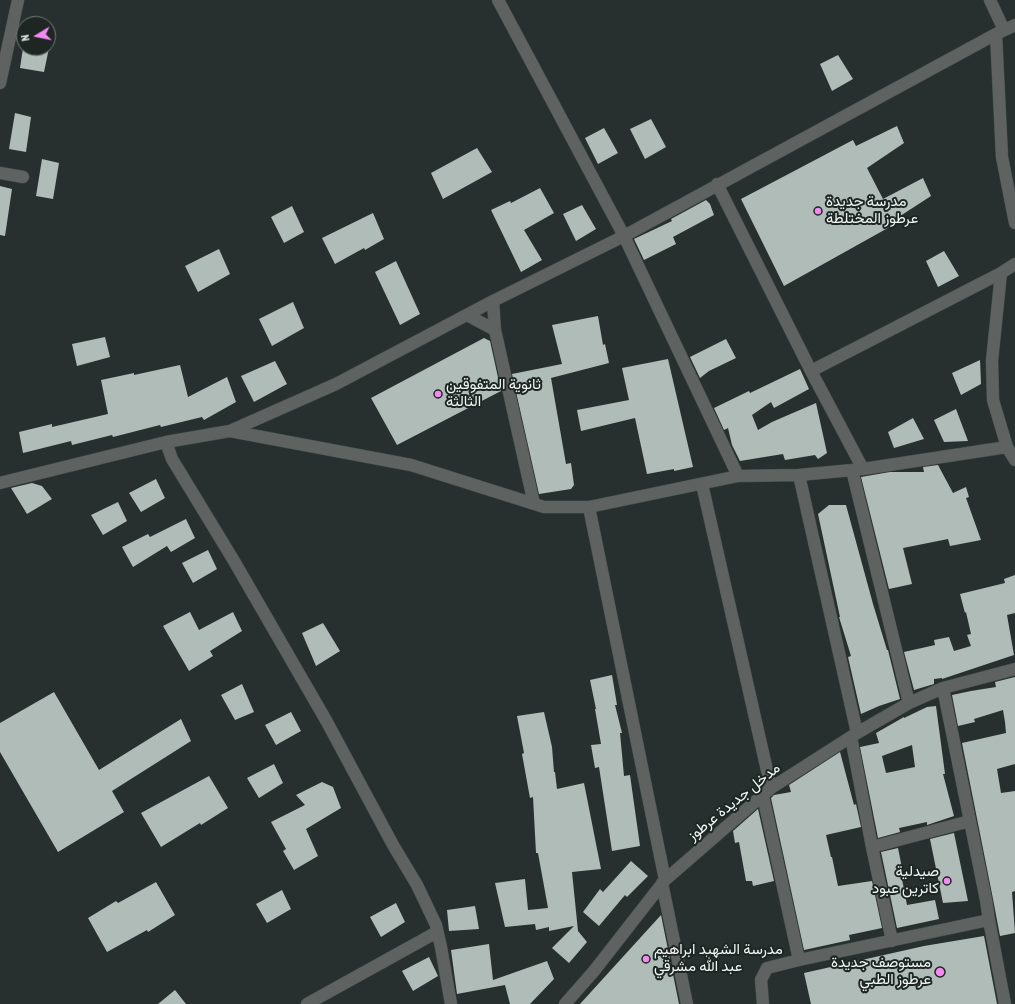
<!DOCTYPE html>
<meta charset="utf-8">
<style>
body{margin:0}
#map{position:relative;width:1015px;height:1004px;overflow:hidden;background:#27302e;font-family:"PT Sans Narrow",sans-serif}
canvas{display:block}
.north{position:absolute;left:16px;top:16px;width:40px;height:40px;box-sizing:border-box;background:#1e2624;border:1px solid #727977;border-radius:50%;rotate:260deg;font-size:11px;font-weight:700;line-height:16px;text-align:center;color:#f0f6f4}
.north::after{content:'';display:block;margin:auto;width:14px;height:18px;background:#f38af1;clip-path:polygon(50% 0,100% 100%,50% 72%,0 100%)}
</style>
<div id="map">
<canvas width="1015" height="1004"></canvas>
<div class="north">N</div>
</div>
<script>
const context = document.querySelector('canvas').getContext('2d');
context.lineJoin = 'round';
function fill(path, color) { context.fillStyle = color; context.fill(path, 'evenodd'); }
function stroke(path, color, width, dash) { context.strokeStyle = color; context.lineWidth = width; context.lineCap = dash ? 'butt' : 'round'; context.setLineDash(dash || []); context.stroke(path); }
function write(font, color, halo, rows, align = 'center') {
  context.font = font + ' "PT Sans Narrow",Vazirmatn,sans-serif'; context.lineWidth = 4; context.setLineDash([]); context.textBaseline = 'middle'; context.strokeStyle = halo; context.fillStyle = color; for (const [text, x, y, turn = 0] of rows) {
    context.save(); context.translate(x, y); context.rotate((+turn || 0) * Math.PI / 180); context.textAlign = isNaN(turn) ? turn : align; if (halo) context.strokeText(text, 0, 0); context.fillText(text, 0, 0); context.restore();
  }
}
const building = new Path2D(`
 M23,48H49L44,72L20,68Z
 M838,55L853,79L832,91L820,64Z
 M15,113L31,117L26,152L9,149Z
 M651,119L666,147L645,159L630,129Z
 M897,126L904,143L867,168L883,199L923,178L931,196L894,220L895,224L784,286L741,199L853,140L856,146Z
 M604,128L618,153L598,164L585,138Z
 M477,148L492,172L443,199L431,173Z
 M42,159L59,163L53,199L36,196Z
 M0,186L12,189L5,236L0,235Z
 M540,188L554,213L524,230L542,260L521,272L491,210L510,201L511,203Z
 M706,200L710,204L714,215L673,237L676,244L644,260L634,239L672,221L671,219Z
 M582,205L596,229L576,241L563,214Z
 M292,206L304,232L284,243L271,217Z
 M373,213L384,239L365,250L364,248L335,264L322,238Z
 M219,249L230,274L198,292L185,266Z
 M944,251L959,276L938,287L926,261Z
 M396,261L420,314L400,325L375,272Z
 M293,302L304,328L272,346L259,319Z
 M598,316L603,345L605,344L609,363L551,378L566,464L571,463L574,485L571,489L539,494L512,374L562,364L552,325Z
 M105,337L110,357L77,366L72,344Z
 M484,338L490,341L501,391L397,445L371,398Z
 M726,339L736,358L709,371L700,378L690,357Z
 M668,359L693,467L674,471V469L647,474L635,418L581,431L577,410L629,400L622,368Z
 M980,360L981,384L961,395L952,373Z
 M275,361L287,384L254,402L241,376Z
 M180,365L188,397L227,377L236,402L204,420L202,417L161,427L160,425L113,437L112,435L72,445L71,441L23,453L19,432L52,424V427L108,414L101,380L134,373V375Z
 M800,369L809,389L774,408L771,402L752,415L758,430L772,422L816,403L827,453L818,459L815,455L785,460L783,454L740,461L732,445L728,428L724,430L714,408L749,391L750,393Z
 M956,409L968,441L944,442L934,420Z
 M913,418L924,439L894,448L888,432Z
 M938,465L953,493L966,487L969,497L966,498L981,540L950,546L948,539L903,548L912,584L889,589L861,477L890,472H924L923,467Z
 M156,479L165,498L141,512L129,493Z
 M32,483L42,486L52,499L27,514L11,488Z
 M118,502L127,521L103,535L91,515Z
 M829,505H846L873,604L887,650H888L900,699L879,706L861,714L848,657L851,656L839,617H840L818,514Z
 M186,519L195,538L171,552L167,546L133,567L122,547L148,534L150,537Z
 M208,550L217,569L193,583L182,563Z
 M1015,575V613L1007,615L1014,655L942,679V678L934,679V684L914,690L904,652L935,645L934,640L949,637L954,651L971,646L967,635L971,634L966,612L965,613L960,594L1005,583L1004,579Z
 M190,612L199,630L233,612L242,631L210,651L213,656L189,671L163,626Z
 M323,623L340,651L316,666L302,633Z
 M612,675L617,705H615L622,733H620L624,776L630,775L640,846L612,851L599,767L595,768L591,745L601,744L595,709H596L590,680Z
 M1015,677V764L997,769L1001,793L1015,791V891L1012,892L1015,933L1000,936L993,899L962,743L1006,733L1005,722L1003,710L974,719L975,722L958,726L952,695L971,691L996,687L995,682Z
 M242,684L254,712L235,720L221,695Z
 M54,692L99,770L181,719L191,741L112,791L124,812L58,852L0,752V723Z
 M936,706L945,774H943L954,816L927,825V822L899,828L900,832L878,838L860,747L879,743L876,733L904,717V718L927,707ZM912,745L915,767L886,773L882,756Z
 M291,712L301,731L276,745L265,725Z
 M544,712L552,747L554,772H555L557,789L584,783L601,869L572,872L578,931L587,942L569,963L552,948L574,926L549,931V927L536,930L535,924L505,927L495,883L525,879L528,910L548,908L538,853H536L533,797L530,798L522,754L524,753L517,716Z
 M840,752L854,805L856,804L861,827L826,835L831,857H832L838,886L872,881L882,928L849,935L850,940L804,950L771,798L774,795L791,792L789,785Z
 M274,764L283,783L259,798L247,778Z
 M209,776L228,808L201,825L200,823L161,847L141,813Z
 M322,782L333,787L341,808L306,829L318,856L294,870L283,851L286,849L271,822L305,805L296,795Z
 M758,809L774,881L753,886L752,881H746L739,842L735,843L733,831Z
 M954,833L968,901L943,903L930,839Z
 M898,848L903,873L901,874L907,905L935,900L939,919L897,928L881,852Z
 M631,861L648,876L627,897L625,895L599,926L583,912L600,889L603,892Z
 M156,882L175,915L148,932L147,930L107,952L88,918L116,901L118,903Z
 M282,890L291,909L267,923L256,904Z
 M396,903L405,922L381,937L370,917Z
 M475,906L479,929L449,931L447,910Z
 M661,915L679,1004H580Z
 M984,936L997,1004H811L804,973L924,946Z
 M489,944L493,980L547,961L554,979L530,1004H510L505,985L457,994L451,950Z
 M429,957L438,976L413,991L402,971Z
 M175,990L186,1004H158Z`);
const minor = new Path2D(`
 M498,0L624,236L738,476
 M990,0L1004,30
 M996,34L1002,157L1015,223
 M0,83L18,0
 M0,173L23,177
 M717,184L811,371L863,469
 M493,301L495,330L534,504
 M467,315L495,330
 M811,371L1001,273
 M230,431L411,465L544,507H589L738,476L799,475L863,469L1007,447L1015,460
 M166,442L172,459L234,561L327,722L393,845L417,885L436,925L441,947L451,1004
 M1007,447L993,400L992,361L1001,273L1015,264
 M852,470L909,703
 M799,475L857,733
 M0,483L166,442L230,431L336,384L493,301L624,236L996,34L1015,25
 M702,484L771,788
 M589,507L665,880
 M943,688L986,900L989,920L1005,1004
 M851,737L872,847L892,941
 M763,796L799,960
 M872,847L970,821
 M662,883L687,1004
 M307,1004L437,932
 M565,1004L594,971L665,880L771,788L857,733L909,703L943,688L1015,669
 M763,1004L761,980L767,968L799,960L989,920`);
const markers = [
 [818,211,4,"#f38af1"],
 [438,394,4,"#f38af1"],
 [947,881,4,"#f38af1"],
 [646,959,4,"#f38af1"],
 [940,972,5,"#f38af1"]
];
const poiNames = [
 ["مدرسة جديدة",826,202],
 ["عرطوز المختلطة",826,219],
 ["ثانوية المتفوقين",446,385],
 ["الثالثة",446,402],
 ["صيدلية",939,872,"right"],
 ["كاترين عبود",939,889,"right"],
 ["مدرسة الشهيد ابراهيم",654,950],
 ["عبد الله مشرقي",654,967],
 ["مستوصف جديدة",931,963,"right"],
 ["عرطوز الطبي",931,980,"right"]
];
const streetNames = [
 ["مدخل جديدة عرطوز",734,802,-39]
];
fill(building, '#b0bcb8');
stroke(minor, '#434c4a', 13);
stroke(minor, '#5e6261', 12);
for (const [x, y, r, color] of markers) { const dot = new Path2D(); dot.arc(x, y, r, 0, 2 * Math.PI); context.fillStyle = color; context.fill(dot); stroke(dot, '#1e2624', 1.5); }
write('15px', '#f0f6f4', '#1e2624', poiNames, 'left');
write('15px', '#f0f6f4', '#1e2624', streetNames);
</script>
